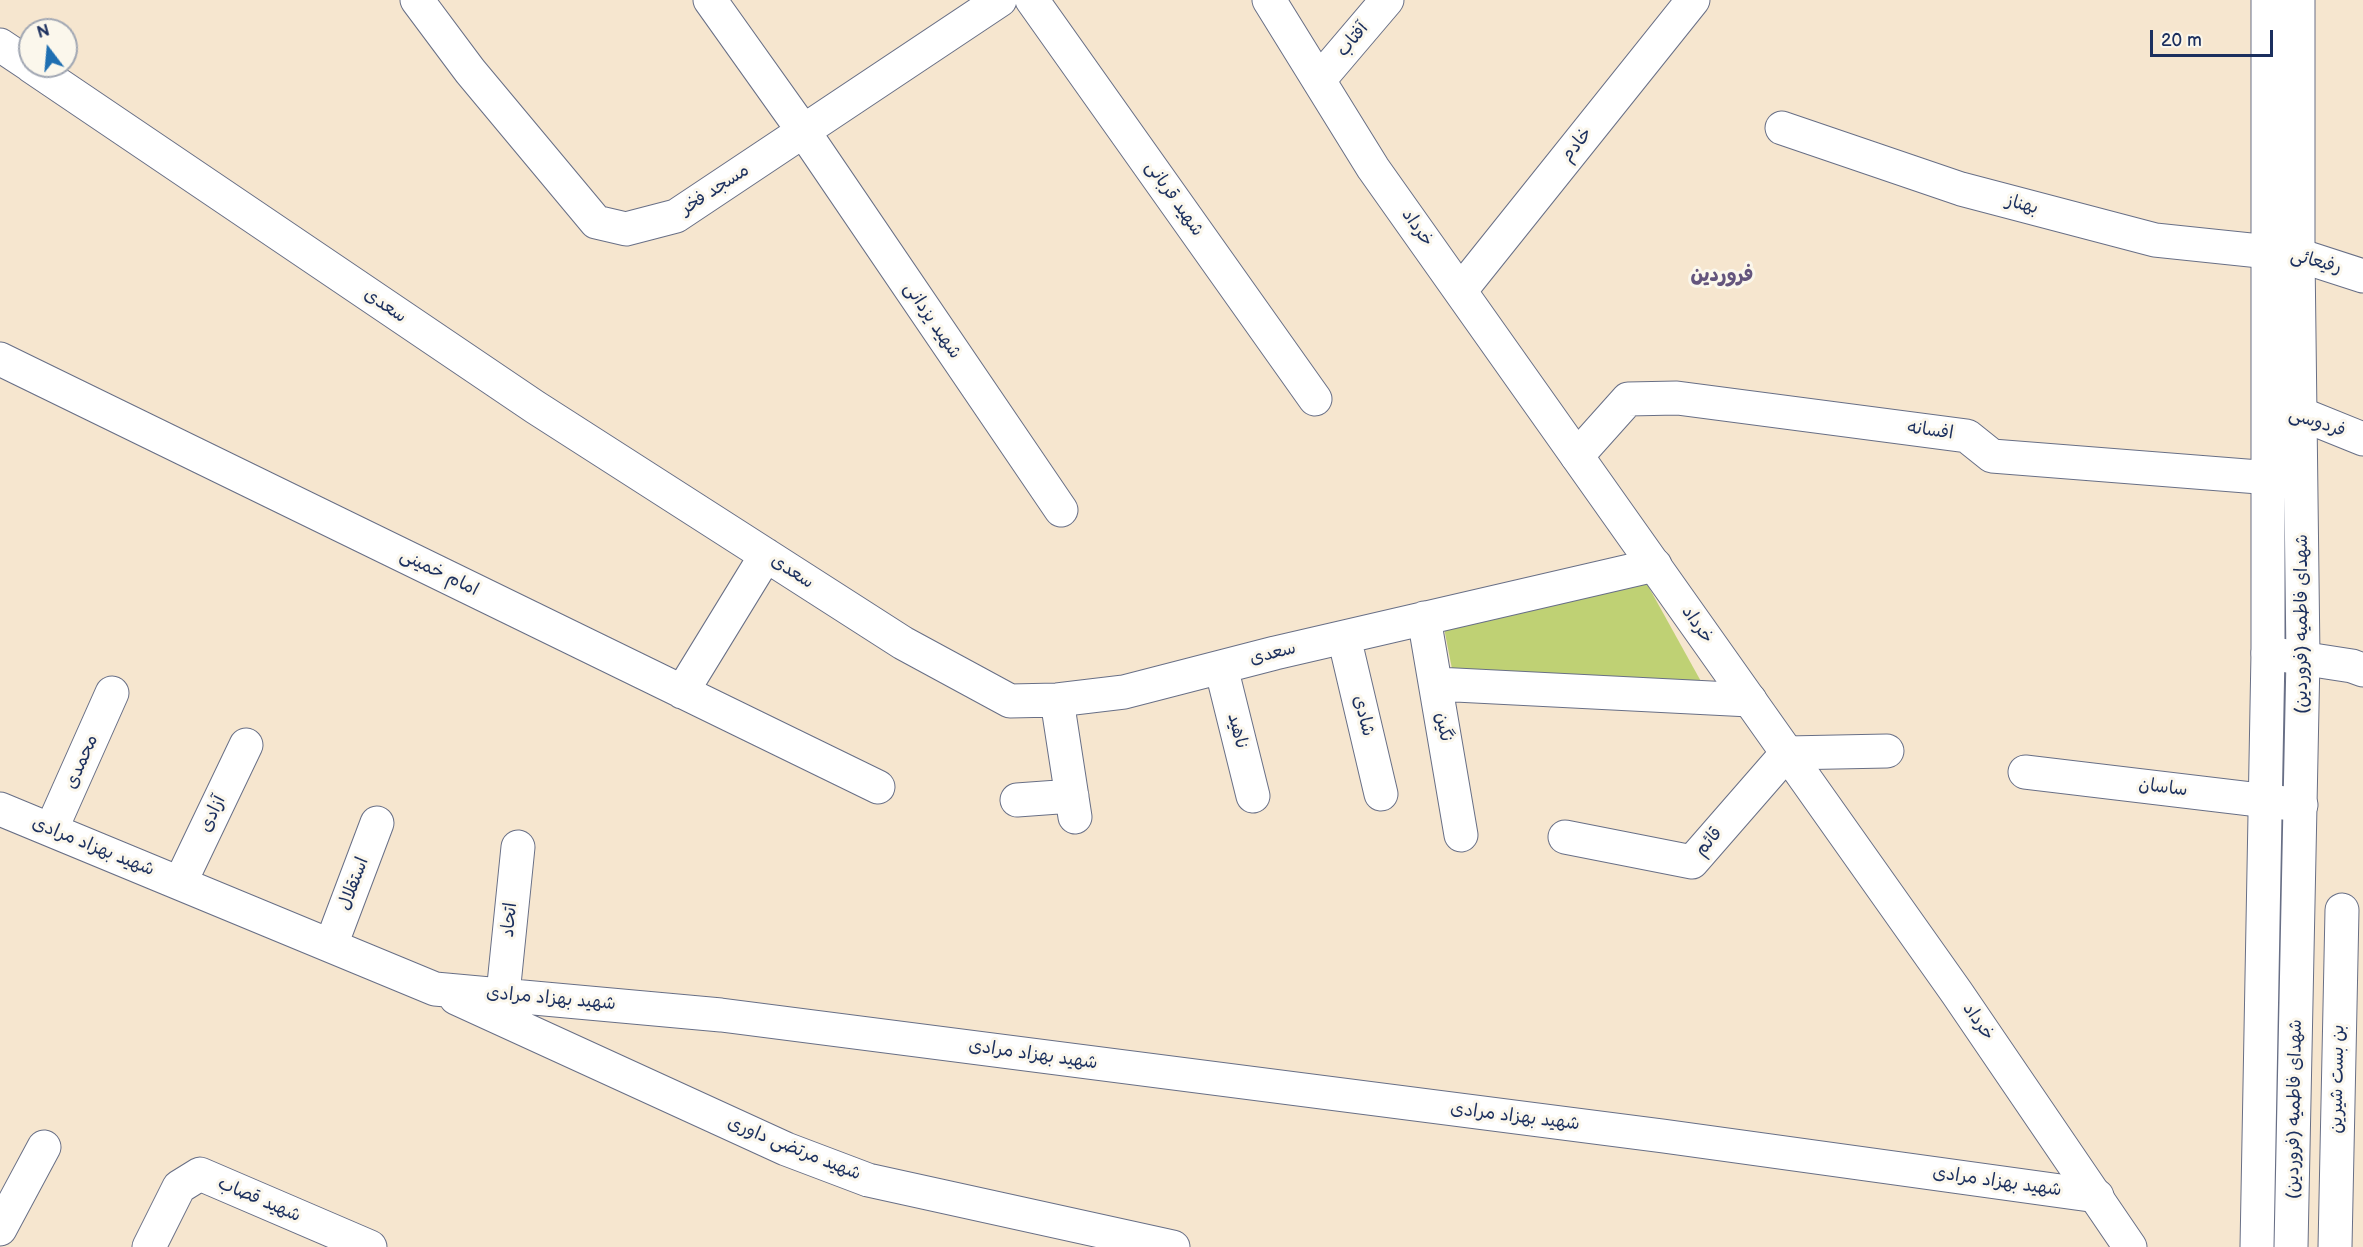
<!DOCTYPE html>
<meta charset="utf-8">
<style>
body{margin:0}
#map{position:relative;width:2363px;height:1247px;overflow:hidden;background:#f6e6cf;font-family:"Balsamiq Sans",sans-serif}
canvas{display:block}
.north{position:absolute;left:18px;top:18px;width:60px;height:60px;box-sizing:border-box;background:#fbf7ec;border:2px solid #a1a7b3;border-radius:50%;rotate:344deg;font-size:16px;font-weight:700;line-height:24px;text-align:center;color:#1b2f5e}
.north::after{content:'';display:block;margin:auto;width:21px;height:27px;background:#1f6fb2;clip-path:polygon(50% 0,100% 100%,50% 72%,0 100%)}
.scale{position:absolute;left:2150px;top:30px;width:123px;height:27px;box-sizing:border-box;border:3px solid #1b2f5e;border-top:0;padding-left:8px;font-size:18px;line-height:21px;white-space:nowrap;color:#1b2f5e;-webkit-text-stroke:4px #fbf7ec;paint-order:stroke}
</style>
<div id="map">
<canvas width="2363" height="1247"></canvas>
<div class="north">N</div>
<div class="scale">20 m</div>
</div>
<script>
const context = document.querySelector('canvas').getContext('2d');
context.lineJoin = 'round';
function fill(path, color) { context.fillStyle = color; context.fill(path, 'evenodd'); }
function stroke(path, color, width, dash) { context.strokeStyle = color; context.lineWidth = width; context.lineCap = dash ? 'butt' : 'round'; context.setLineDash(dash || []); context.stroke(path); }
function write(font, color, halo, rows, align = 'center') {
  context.font = font + ' "Balsamiq Sans","Playpen Sans Arabic",sans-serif'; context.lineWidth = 6; context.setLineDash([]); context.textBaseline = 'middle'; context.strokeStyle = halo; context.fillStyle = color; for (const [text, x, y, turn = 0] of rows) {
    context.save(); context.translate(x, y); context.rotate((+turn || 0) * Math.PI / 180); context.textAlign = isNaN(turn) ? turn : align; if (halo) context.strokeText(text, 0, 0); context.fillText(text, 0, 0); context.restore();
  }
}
const green = new Path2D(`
 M1647,584L1703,685L1453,674L1444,628Z`);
const minor = new Path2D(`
 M417,0L470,71L596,222L626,229L676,216L1000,0
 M710,0L804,132L1061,510
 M1032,0L1315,399
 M0,45L30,65
 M31,66L535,407L903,643L1010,701L1057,700L1124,692L1275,653L1655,565
 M1319,80L1387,0
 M1782,128L1961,189L2155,240L2298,255L2363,276
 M1461,290L1693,0
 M0,359L878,787
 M2275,411L2301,414L2363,439
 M1577,456L1628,399L1677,398L1967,436L1992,456L2297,480
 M1424,618L1461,835
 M1344,637L1381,794
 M2268,653L2352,666L2363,670
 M1221,667L1253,796
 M1436,684L1750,700
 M682,692L766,555
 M1057,700L1075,817
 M2025,772L2301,805
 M1017,800L1072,796
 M0,809L435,989L721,1015L1663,1136L2097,1196
 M51,830L112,693
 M1565,837L1692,862L1787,753L1887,751
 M180,883L246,745
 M331,945L377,823
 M503,994L518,847
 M456,998L786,1149L868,1180L1173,1247
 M0,1229L44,1147
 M149,1247L179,1187L200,1174L370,1247
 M2335,1247L2342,910`);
const major = new Path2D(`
 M1269,0L1373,168L1957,993L2130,1247
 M2257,1247L2268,653V0
 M2291,1247L2303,658L2298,255V0`);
const streetNames = [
 ["آفتاب",1353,40,-50],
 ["خادم",1577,145,-51],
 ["مسجد فخر",715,190,-33],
 ["شهید قربانی",1174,199,55],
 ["بهناز",2022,205,15],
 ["خرداد",1417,228,55],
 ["رفیعائی",2316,262,15],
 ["سعدی",385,306,34],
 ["شهید یزدانی",932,321,56],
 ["فردوسی",2317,423,18],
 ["افسانه",1930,431,8],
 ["سعدی",792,572,33],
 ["امام خمینی",439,573,26],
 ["شهدای فاطمیه (فروردین)",2302,624,-90],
 ["خرداد",1697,625,55],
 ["سعدی",1273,654,-14],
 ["شادی",1363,716,76],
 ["نگین",1443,727,80],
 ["ناهید",1237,731,76],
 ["محمدی",82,762,-66],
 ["ساسان",2163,788,7],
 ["آزادی",213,814,-65],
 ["قائم",1709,842,-49],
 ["شهید بهزاد مرادی",93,847,22],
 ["استقلال",354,884,-69],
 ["اتحاد",510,920,-84],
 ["شهید بهزاد مرادی",551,999,5],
 ["خرداد",1978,1022,55],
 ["شهید بهزاد مرادی",1033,1055,8],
 ["بن بست شیرین",2338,1079,-89],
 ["شهدای فاطمیه (فروردین)",2295,1109,-89],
 ["شهید بهزاد مرادی",1515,1117,7],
 ["شهید مرتضی داوری",794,1149,22],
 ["شهید بهزاد مرادی",1997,1182,8],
 ["شهید قصاب",259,1200,23]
];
const neighbourhoodNames = [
 ["فروردین",1722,276]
];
fill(green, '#bfd174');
stroke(minor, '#686f86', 35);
stroke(major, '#686f86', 35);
stroke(minor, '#fff', 33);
stroke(major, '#fff', 33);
write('18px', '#1b2f5e', '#fbf7ec', streetNames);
write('bold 20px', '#64557d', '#fbf7ec', neighbourhoodNames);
</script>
